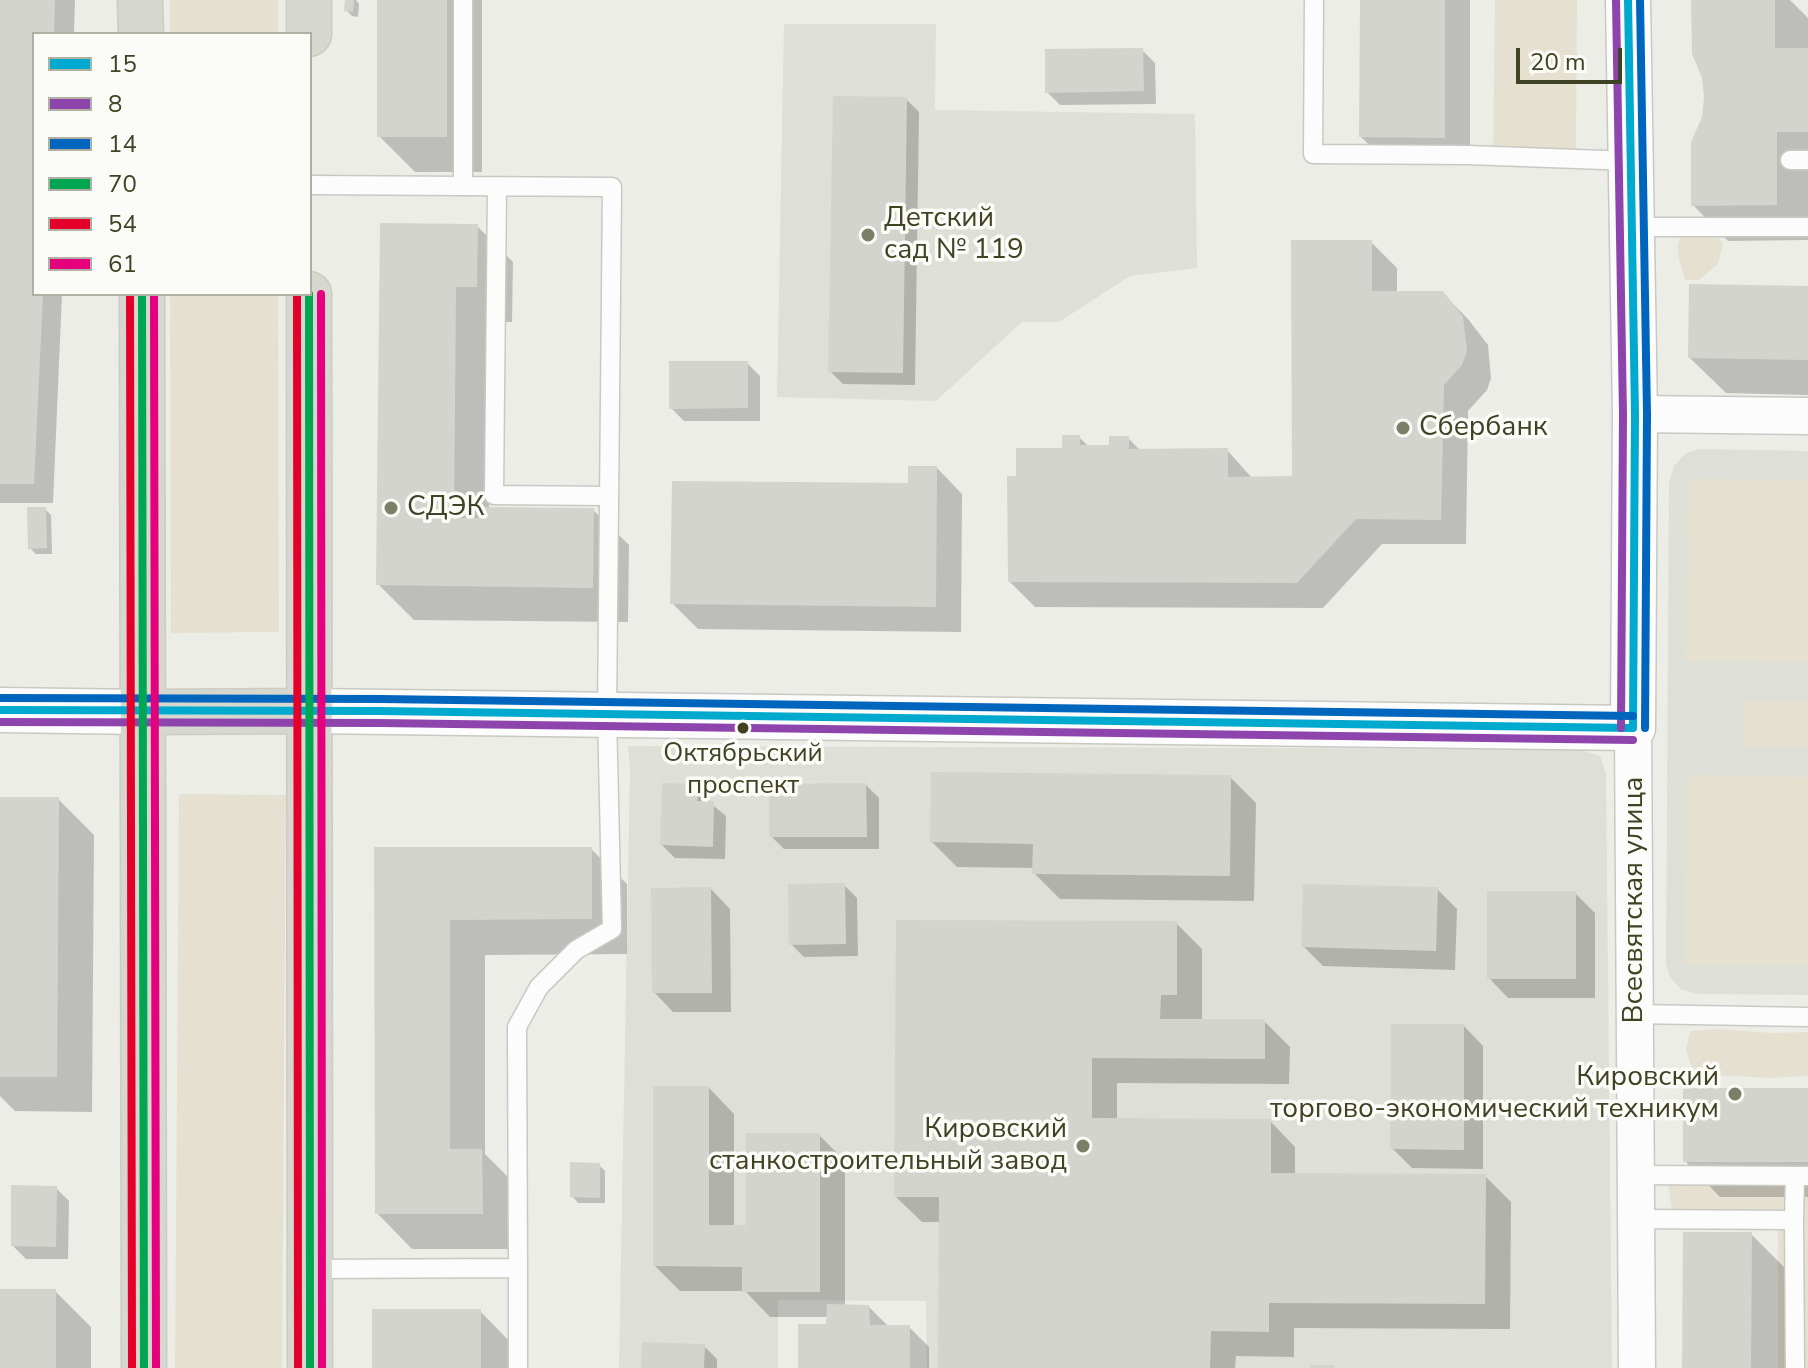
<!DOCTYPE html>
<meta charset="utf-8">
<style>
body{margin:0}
#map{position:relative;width:1808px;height:1368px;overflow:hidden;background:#edede8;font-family:"Nunito Sans",sans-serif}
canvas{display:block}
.legend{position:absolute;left:32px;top:32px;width:280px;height:264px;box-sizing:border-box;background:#fbfbf7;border:2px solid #b0b1a2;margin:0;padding:10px 14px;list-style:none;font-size:24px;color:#3f4323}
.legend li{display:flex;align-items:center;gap:16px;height:40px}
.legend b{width:40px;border:2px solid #b0b1a2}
.scale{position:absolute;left:1516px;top:48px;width:106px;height:36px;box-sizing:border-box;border:4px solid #3f4323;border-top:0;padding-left:10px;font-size:24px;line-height:28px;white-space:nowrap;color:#3f4323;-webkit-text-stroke:6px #fbfbf7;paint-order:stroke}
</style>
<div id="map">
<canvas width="1808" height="1368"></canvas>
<ul class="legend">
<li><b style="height:10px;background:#00a9ce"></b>15</li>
<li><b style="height:10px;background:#8e44ad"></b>8</li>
<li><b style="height:10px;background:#0065bd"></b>14</li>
<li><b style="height:10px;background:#00a651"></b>70</li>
<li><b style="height:10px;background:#e4002b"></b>54</li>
<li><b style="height:10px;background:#e5007d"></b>61</li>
</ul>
<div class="scale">20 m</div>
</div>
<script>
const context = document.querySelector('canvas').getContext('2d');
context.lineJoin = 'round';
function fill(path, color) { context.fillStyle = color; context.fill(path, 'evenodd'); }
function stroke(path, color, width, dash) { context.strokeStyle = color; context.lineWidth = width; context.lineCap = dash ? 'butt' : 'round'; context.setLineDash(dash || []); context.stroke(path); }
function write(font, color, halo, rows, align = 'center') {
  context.font = font + ' "Nunito Sans",sans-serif'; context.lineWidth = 7; context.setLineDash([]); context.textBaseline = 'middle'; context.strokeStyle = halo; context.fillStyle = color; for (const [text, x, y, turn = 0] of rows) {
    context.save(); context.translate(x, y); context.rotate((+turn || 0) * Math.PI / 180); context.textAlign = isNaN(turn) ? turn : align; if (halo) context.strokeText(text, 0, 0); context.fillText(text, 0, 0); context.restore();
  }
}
const built = new Path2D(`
 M784,24H936L935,110L1195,114L1197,268L1130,276L1059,322H1022L936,401L777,397Z
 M1700,449L1808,451V995L1699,994L1682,990L1670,977L1666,964L1669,483L1674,466L1686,453Z
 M628,746L1577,749L1600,756L1606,773L1612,1368H927L926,1301L778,1300V1368H619L630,769Z`);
const green = new Path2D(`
 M170,0H278V34H170Z
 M1495,0H1577L1576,151L1493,150Z
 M1691,221L1708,222L1723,244L1718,264L1699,280H1685C1677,251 1672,245 1691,221Z
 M170,294H278L279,632L171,633Z
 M1688,479L1808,480V662L1686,661Z
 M1745,700H1808V748L1745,747Z
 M1687,775L1808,777V965H1685Z
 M179,794L286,795L282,1368H175Z
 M1720,1029L1771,1033L1808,1032V1076L1769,1078L1694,1074L1686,1050L1690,1031Z
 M1808,1169V1368H1778V1228L1672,1209L1668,1185L1682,1172Z`);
const shadow = new Path2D(`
 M0,0H75L74,34H34V294H62L53,503H0Z
 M347,0H356L359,4L358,17L352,16L346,10Z
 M379,0H482V172H415L379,136Z
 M1362,0H1470V163L1387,162L1361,137Z
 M1693,0H1790L1808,18V240L1728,241L1693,205L1706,98Z
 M1142,50L1155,63L1156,104L1060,105L1047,92Z
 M906,99L919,112L915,385L843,384L830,371Z
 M382,225L477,226L513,262L512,322H491L489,509L593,510L629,545L628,622L414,620L378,584Z
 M1371,242L1397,268V293H1442L1468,319L1488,345L1491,378L1487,390L1468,411L1466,544H1382L1323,608L1035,607L1010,582L1018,478L1064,450L1079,437L1089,447H1111L1128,438L1141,451L1227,450L1252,478H1294Z
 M1808,288V395L1726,393L1690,358Z
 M747,363L760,376V421H684L671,408Z
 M937,468L962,494L961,632L698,629L672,603L910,485Z
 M45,509L51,515L52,554H36L30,548Z
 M1230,777L1256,803L1254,901L1060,899L1034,873L1035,868L957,867L932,842Z
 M866,785L879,798V849H784L771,836Z
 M697,786L710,799V803L726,816L725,859L675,858L662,845Z
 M0,799H58L94,835L92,1112L15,1111L0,1096Z
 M376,849H591L627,884V954L485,955V1154L517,1186L518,1249H412L377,1213Z
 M844,885L857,898L858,956L804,957L791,944Z
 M711,889L730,909L731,1012H673L654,992Z
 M1437,889L1457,909L1455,970L1323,966L1303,946Z
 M1575,893L1595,913V998H1508L1489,978Z
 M1176,923L1202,949V1021H1264L1290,1047L1289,1084L1117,1083V1121H1270L1295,1147V1175L1485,1176L1511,1202L1510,1329L1294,1328V1357L1236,1356L1235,1368H940L941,1222H922L896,1197Z
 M1464,1026L1483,1046V1169L1412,1168L1392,1148Z
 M709,1088L734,1114V1227H748L819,1135L845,1161V1307H869L889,1327H909L929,1347V1368H800L828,1326L829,1317H770L745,1291H680L655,1266Z
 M1808,1090V1197H1720L1685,1161Z
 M599,1165L605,1171V1203H578L572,1196Z
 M56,1188L69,1201L68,1259H26L13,1246Z
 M1751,1234L1787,1270L1786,1368H1685Z
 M0,1291H55L91,1327V1368H0Z
 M480,1311L515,1347V1368H374Z
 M704,1346L717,1359V1368H643Z`);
const building = new Path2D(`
 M0,0H55L54,34H34V294H43L34,484H0Z
 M345,0H354L353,12L344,11Z
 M377,0H447V137H377Z
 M1360,0H1445V138L1359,137Z
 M1691,0H1775V48H1808V132H1777V205L1691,206V142L1702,117L1704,98L1702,78L1692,54Z
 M1143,48L1144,91L1045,93V49Z
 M833,96L907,97L903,373L828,372Z
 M380,223L478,224L477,287H456L454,518H479V507L594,508L593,588L376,585Z
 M1291,240H1372V291H1443L1463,317L1467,351L1462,365L1444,385L1441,520L1356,519L1297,583L1008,582L1007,476H1016V448H1062V435H1080V445H1109V436H1129V449L1228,448V477L1292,476Z
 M1689,284L1808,286V360L1688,358Z
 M669,361H748V408L669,409Z
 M908,466H937L936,607L670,604L672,481L908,483Z
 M27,507H46L47,548L28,549Z
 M931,772L1231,775L1230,876L1032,874L1033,844L930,842Z
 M662,783L698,784L697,801H714L713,847L660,845Z
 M866,783L867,837H769V784Z
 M0,797H59L57,1077H0Z
 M374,847H592V919L450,920V1149H482L483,1214H375Z
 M845,883L846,944L789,945L788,884Z
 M1303,884L1438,887L1436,951L1301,947Z
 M711,887L712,993H652L651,888Z
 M1487,891H1576V979H1487Z
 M896,920L1177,921V995H1161L1160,1019H1265V1059L1092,1058V1118L1271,1119V1173L1486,1174L1485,1304L1269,1303V1332L1211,1331L1210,1368H938L939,1197H894Z
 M1391,1024H1464V1150L1390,1149Z
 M653,1086H709V1225H746V1133H820V1292H742V1267L653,1266Z
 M1683,1088H1808V1162H1683Z
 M570,1162L600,1163V1198L570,1197Z
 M11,1185L57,1186L56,1247L11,1246Z
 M1683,1232H1752L1751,1368H1682Z
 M0,1289H56V1368H0Z
 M827,1304L869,1305L870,1325H910V1368H798V1324H826Z
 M372,1309H481V1368H372Z
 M642,1342L705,1344L704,1368H641Z
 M1310,1365H1334V1368H1310Z`);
const lane = new Path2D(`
 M1314,0L1313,154L1468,155L1631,161
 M1790,160H1808
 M310,185L612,187L607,715L612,929L576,950L539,987L517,1027L518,1268
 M463,186V0
 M497,187L494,495L609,496
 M1632,227H1808
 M1636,1014L1808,1017
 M1636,1175L1808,1176
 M1636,1219L1794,1220L1795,1368
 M1794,1220L1795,1176
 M310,1269L518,1268V1368`);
const street = new Path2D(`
 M1635,414L1808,416
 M1633,728L1637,1368`);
const secondary = new Path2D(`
 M0,710L143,712
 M311,711L1633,728L1635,414L1628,0`);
const primary = new Path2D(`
 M140,0L141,34
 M309,34V0
 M142,294L144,1368
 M309,294L310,1368
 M143,712L311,711`);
const bus1 = new Path2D(`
 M1628,0L1635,414L1633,728
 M0,710L380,711L1633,728`);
const bus2 = new Path2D(`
 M1616,0L1623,414L1621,728
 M0,722L380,723L1633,740`);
const bus3 = new Path2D(`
 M1640,0L1647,414L1645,728
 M0,698L380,699L1633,716`);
const bus4 = new Path2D(`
 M142,294L144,1368
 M309,294L310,1368`);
const bus5 = new Path2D(`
 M130,294L132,1368
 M297,294L298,1368`);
const bus6 = new Path2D(`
 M154,294L156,1368
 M321,294L322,1368`);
const markers = [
 [868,235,8,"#7c7e68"],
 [1403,428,8,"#7c7e68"],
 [391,508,8,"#7c7e68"],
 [743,728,7,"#3f4323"],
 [1735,1094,8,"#7c7e68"],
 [1083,1146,8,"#7c7e68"]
];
const busNames = [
 ["Октябрьский",743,755],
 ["проспект",743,787]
];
const poiNames = [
 ["Детский",884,219],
 ["сад № 119",884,251],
 ["Сбербанк",1419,428],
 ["СДЭК",407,508],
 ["Кировский",1719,1078,"right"],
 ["торгово-экономический техникум",1719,1110,"right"],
 ["Кировский",1067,1130,"right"],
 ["станкостроительный завод",1067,1162,"right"]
];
const streetNames = [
 ["Всесвятская улица",1635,900,-90]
];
fill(built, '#dedfd6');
fill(green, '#e6e0d1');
fill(shadow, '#0003');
fill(building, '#d4d4ce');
stroke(lane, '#c9c9c4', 21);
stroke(street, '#c9c9c4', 39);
stroke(secondary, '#c9c9c2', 47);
stroke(primary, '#cbccc3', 47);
stroke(lane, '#fcfcfc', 18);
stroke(street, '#fcfcfc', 36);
stroke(secondary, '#fcfcfc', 44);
stroke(primary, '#d6d8cf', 44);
stroke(bus1, '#00a9ce', 8);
stroke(bus2, '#8e44ad', 8);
stroke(bus3, '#0065bd', 8);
stroke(bus4, '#00a651', 8);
stroke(bus5, '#e4002b', 8);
stroke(bus6, '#e5007d', 8);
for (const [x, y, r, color] of markers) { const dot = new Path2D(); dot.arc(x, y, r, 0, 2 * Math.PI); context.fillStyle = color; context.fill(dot); stroke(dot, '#fbfbf7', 3); }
write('26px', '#3f4323', '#fbfbf7', busNames);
write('28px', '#3f4323', '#fbfbf7', poiNames, 'left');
write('28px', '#3f4323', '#fbfbf7', streetNames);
</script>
